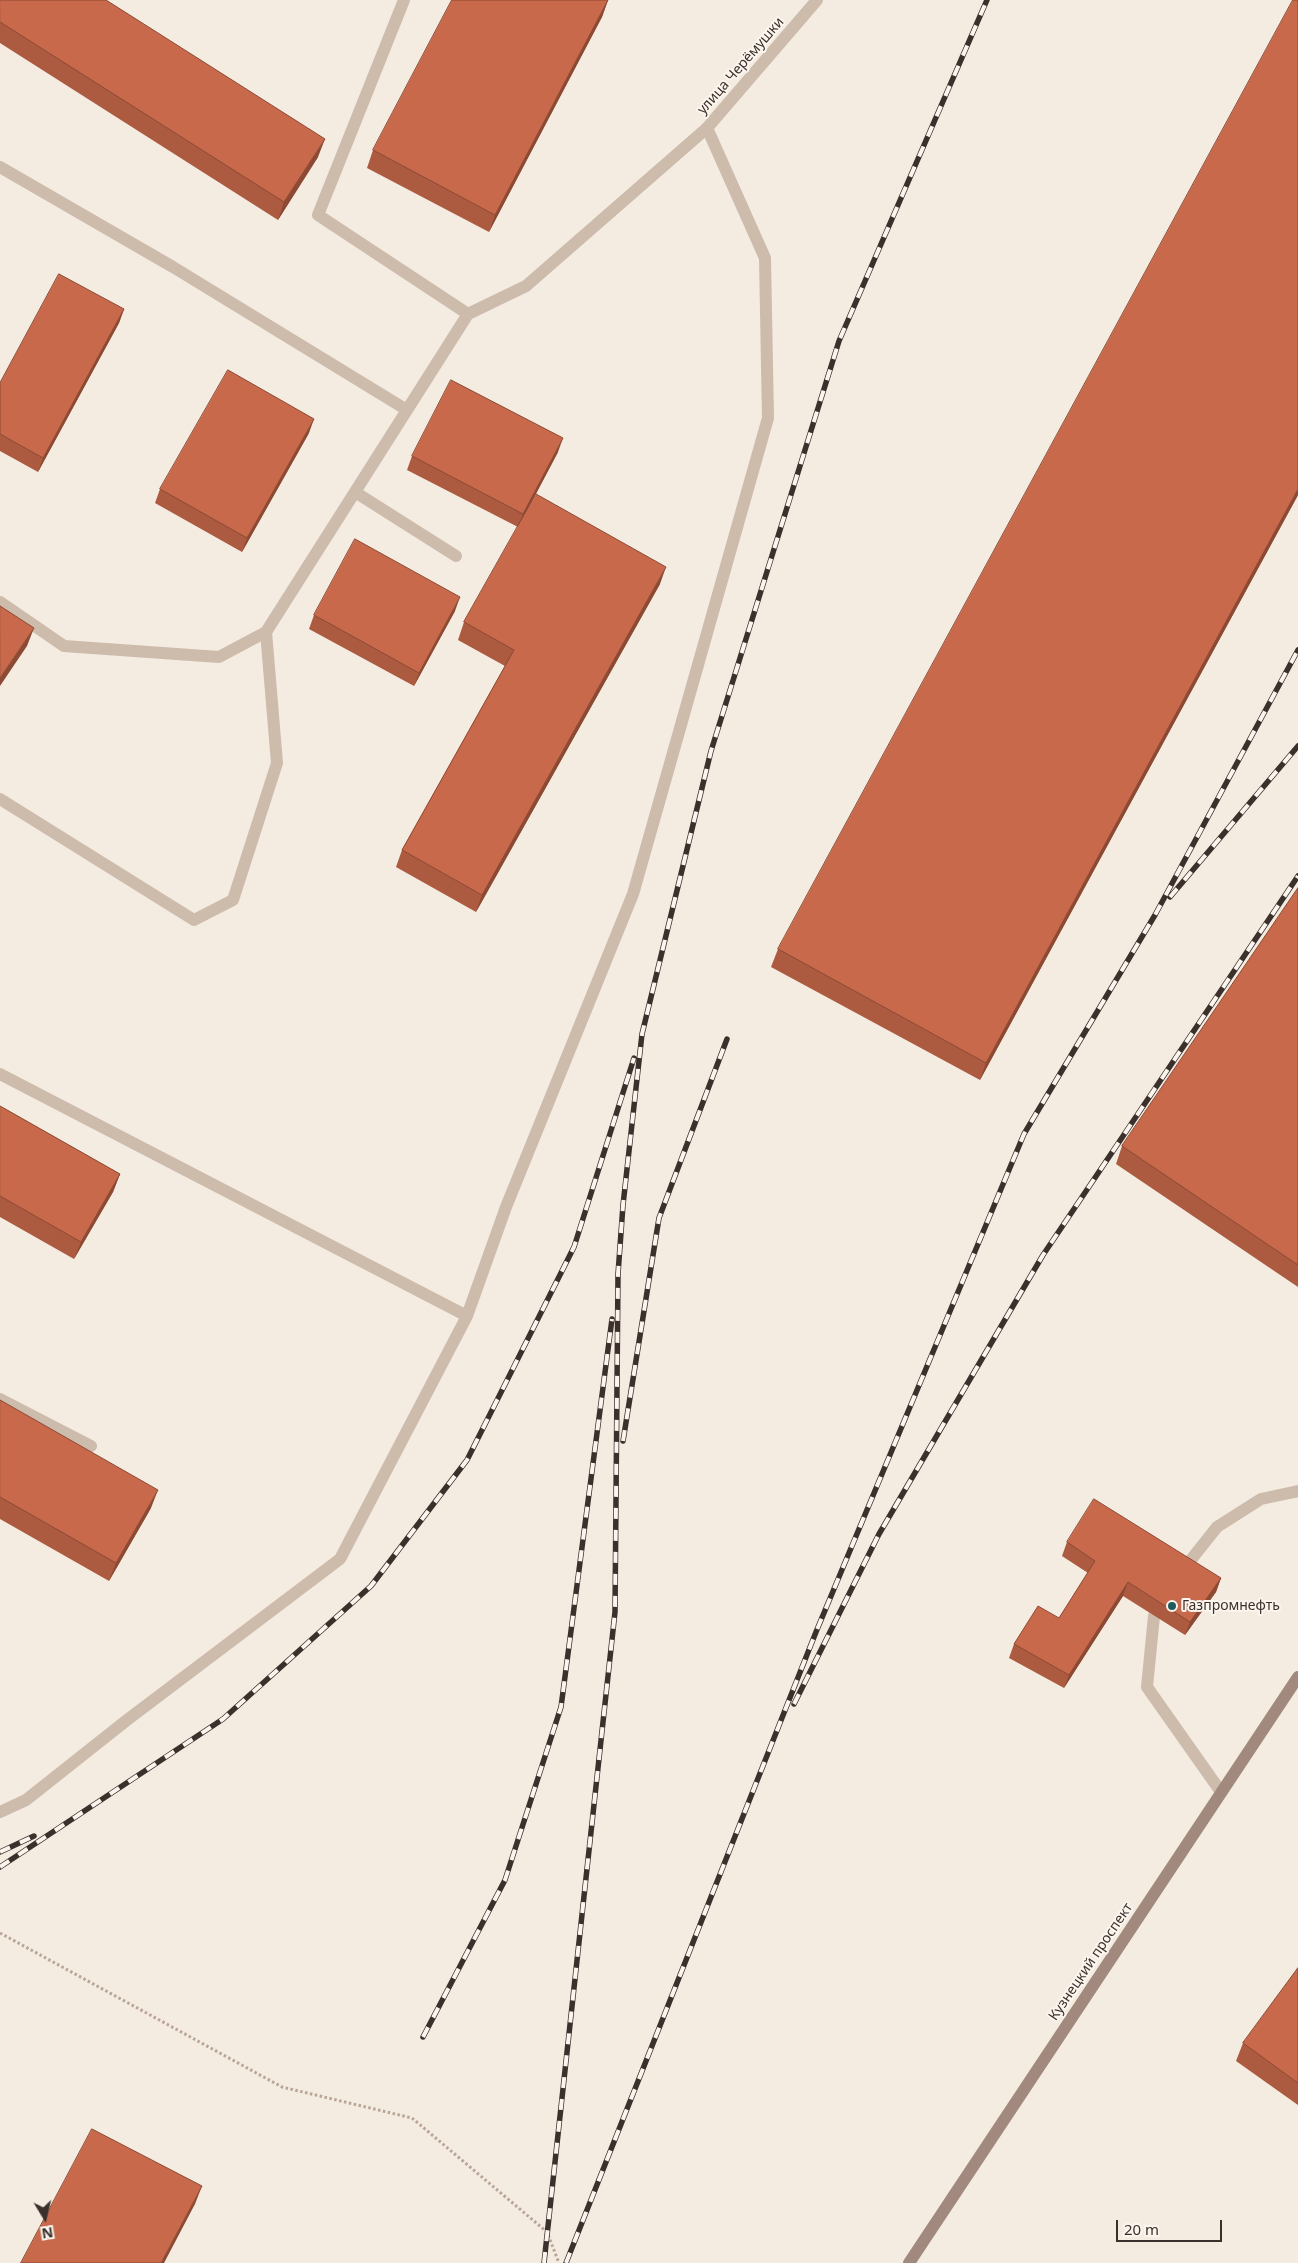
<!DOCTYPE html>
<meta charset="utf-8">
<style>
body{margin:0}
#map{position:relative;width:1298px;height:2263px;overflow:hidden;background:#f4ebe1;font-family:"Noto Sans",sans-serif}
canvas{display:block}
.north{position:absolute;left:20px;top:2193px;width:50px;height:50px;-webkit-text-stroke:4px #fbf5ee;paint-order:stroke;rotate:171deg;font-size:14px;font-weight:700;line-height:20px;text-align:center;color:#3b302b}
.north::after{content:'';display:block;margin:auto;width:18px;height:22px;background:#3b302b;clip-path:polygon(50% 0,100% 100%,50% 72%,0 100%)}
.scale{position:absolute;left:1116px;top:2220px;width:106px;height:22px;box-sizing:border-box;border:2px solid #3b302b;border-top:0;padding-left:6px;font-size:15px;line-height:18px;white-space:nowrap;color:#3b302b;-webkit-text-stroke:4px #fbf5ee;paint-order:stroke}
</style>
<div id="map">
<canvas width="1298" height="2263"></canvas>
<div class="north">N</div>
<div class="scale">20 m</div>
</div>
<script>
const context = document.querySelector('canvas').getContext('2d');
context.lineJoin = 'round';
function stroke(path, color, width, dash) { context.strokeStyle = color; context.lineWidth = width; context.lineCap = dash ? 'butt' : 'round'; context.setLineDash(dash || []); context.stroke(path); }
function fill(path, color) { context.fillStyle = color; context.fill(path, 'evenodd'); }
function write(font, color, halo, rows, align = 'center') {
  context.font = font + ' "Noto Sans",sans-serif'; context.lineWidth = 4; context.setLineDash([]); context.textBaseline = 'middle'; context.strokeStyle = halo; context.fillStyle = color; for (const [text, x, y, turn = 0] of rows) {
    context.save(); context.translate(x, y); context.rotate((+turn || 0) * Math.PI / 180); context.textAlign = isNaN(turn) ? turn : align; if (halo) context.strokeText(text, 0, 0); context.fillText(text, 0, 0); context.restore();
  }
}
const path = new Path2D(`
 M0,1933L282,2087L412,2118L547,2232L559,2263`);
const lane = new Path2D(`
 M404,0L318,215L468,314
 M0,167L173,267L407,410
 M355,492L456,556
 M0,602L64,646L219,657L266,632L468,314L526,286L707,128L765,258L768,418L633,894L506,1207L467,1316L340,1559L127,1720L26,1800L0,1812
 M0,799L194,920L233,900L277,763L266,632
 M0,1074L467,1316
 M0,1399L91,1446
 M1182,1571L1217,1527L1261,1499L1298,1491
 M1154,1616L1147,1687L1221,1792`);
const street = new Path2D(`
 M707,128L817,0`);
const secondary = new Path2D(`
 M909,2263L1298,1677`);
const rail = new Path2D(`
 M1170,897L1298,746
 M623,1441L659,1218L727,1039
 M794,1704L879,1534L1043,1255L1298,876
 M0,1852L34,1836
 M0,1867L223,1719L371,1586L467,1460L574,1247L634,1058
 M423,2037L505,1880L561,1707L612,1319
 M544,2263L615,1612L618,1274L623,1205L642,1034L711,751L839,341L987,0
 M566,2263L816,1632L1024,1134L1155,915L1298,650`);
const wall = new Path2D(`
 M0,0L318,157L278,220L0,43Z
 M608,0L602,17L489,232L367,168L373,150Z
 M124,309L119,323L38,472L0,451V383Z
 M309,433L242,552L155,503L160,489Z
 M558,452L532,501L660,584L476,912L396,867L402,850L505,666L458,640L464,622L518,527L407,470L412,456Z
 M1298,495L980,1080L771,967L778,949Z
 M455,611L414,686L309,629L314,615Z
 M1298,888V1287L1116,1164L1122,1146Z
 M0,1106L120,1174L113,1192L74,1259L0,1217Z
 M0,1400L151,1508L109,1581L0,1519Z
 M1067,1542L1221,1578L1216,1592L1185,1635L1123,1596L1064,1688L1009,1658L1014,1644L1059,1618L1088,1573L1062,1556Z
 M1298,1968V2105L1236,2061L1243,2043Z`);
const shadedWall = new Path2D(`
 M608,0L602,17L489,232L495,215Z
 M325,139L318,157L278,220L284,202Z
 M124,309L119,323L38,472L43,458Z
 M314,419L309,433L242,552L247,538Z
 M563,438L558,452L518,528L523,514Z
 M1298,489V495L980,1080L986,1063Z
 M666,567L660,584L476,912L482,895Z
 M460,597L455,611L414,686L419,673Z
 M34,628L27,646L0,686V678Z
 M120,1174L113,1192L74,1259L81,1242Z
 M158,1490L151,1508L109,1581L116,1563Z
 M1221,1578L1216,1592L1185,1635L1190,1622Z
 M1128,1582L1123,1596L1064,1688L1069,1675Z
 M202,2186L195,2204L164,2263H161Z`);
const building = new Path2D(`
 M0,0H106L325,139L284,202L0,22Z
 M452,0H608L495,215L373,150Z
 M1293,0H1298V489L986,1063L778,949Z
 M59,274L124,309L43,458L0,434V383Z
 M228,370L314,419L247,538L160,489Z
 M451,380L563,438L523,514L412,456Z
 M536,494L666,567L482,895L402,850L514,650L464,622Z
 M355,539L460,597L419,673L314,615Z
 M0,606L34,628L0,678Z
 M1298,888V1265L1122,1146Z
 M0,1106L120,1174L81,1242L0,1196Z
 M0,1400L158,1490L116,1563L0,1497Z
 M1094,1499L1221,1578L1190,1622L1128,1582L1069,1675L1014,1644L1038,1606L1059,1618L1095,1561L1067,1542Z
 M1298,1968V2083L1243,2043Z
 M92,2129L202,2186L161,2263H21Z`);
const markers = [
 [1172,1606,5,"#1f5a5e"]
];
const streetNames = [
 ["улица Черёмушки",741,66,-49],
 ["Кузнецкий проспект",1091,1962,-56]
];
const poiNames = [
 ["Газпромнефть",1182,1606]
];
stroke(path, '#b9a596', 3, [2.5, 2.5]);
stroke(lane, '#cdbbac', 12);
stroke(street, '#cdbbac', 12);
stroke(secondary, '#a18a7d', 12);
stroke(rail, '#3b302b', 5.5);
stroke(rail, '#fbf5ee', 4, [11]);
fill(wall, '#ac5a40');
fill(shadedWall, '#8c4a34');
fill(building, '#c8694b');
stroke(building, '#8c4a34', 1);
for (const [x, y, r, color] of markers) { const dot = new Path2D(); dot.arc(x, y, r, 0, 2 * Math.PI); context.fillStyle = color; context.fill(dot); stroke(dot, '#fbf5ee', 2); }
write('14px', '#3b302b', '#fbf5ee', streetNames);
write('14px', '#3b302b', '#fbf5ee', poiNames, 'left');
</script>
